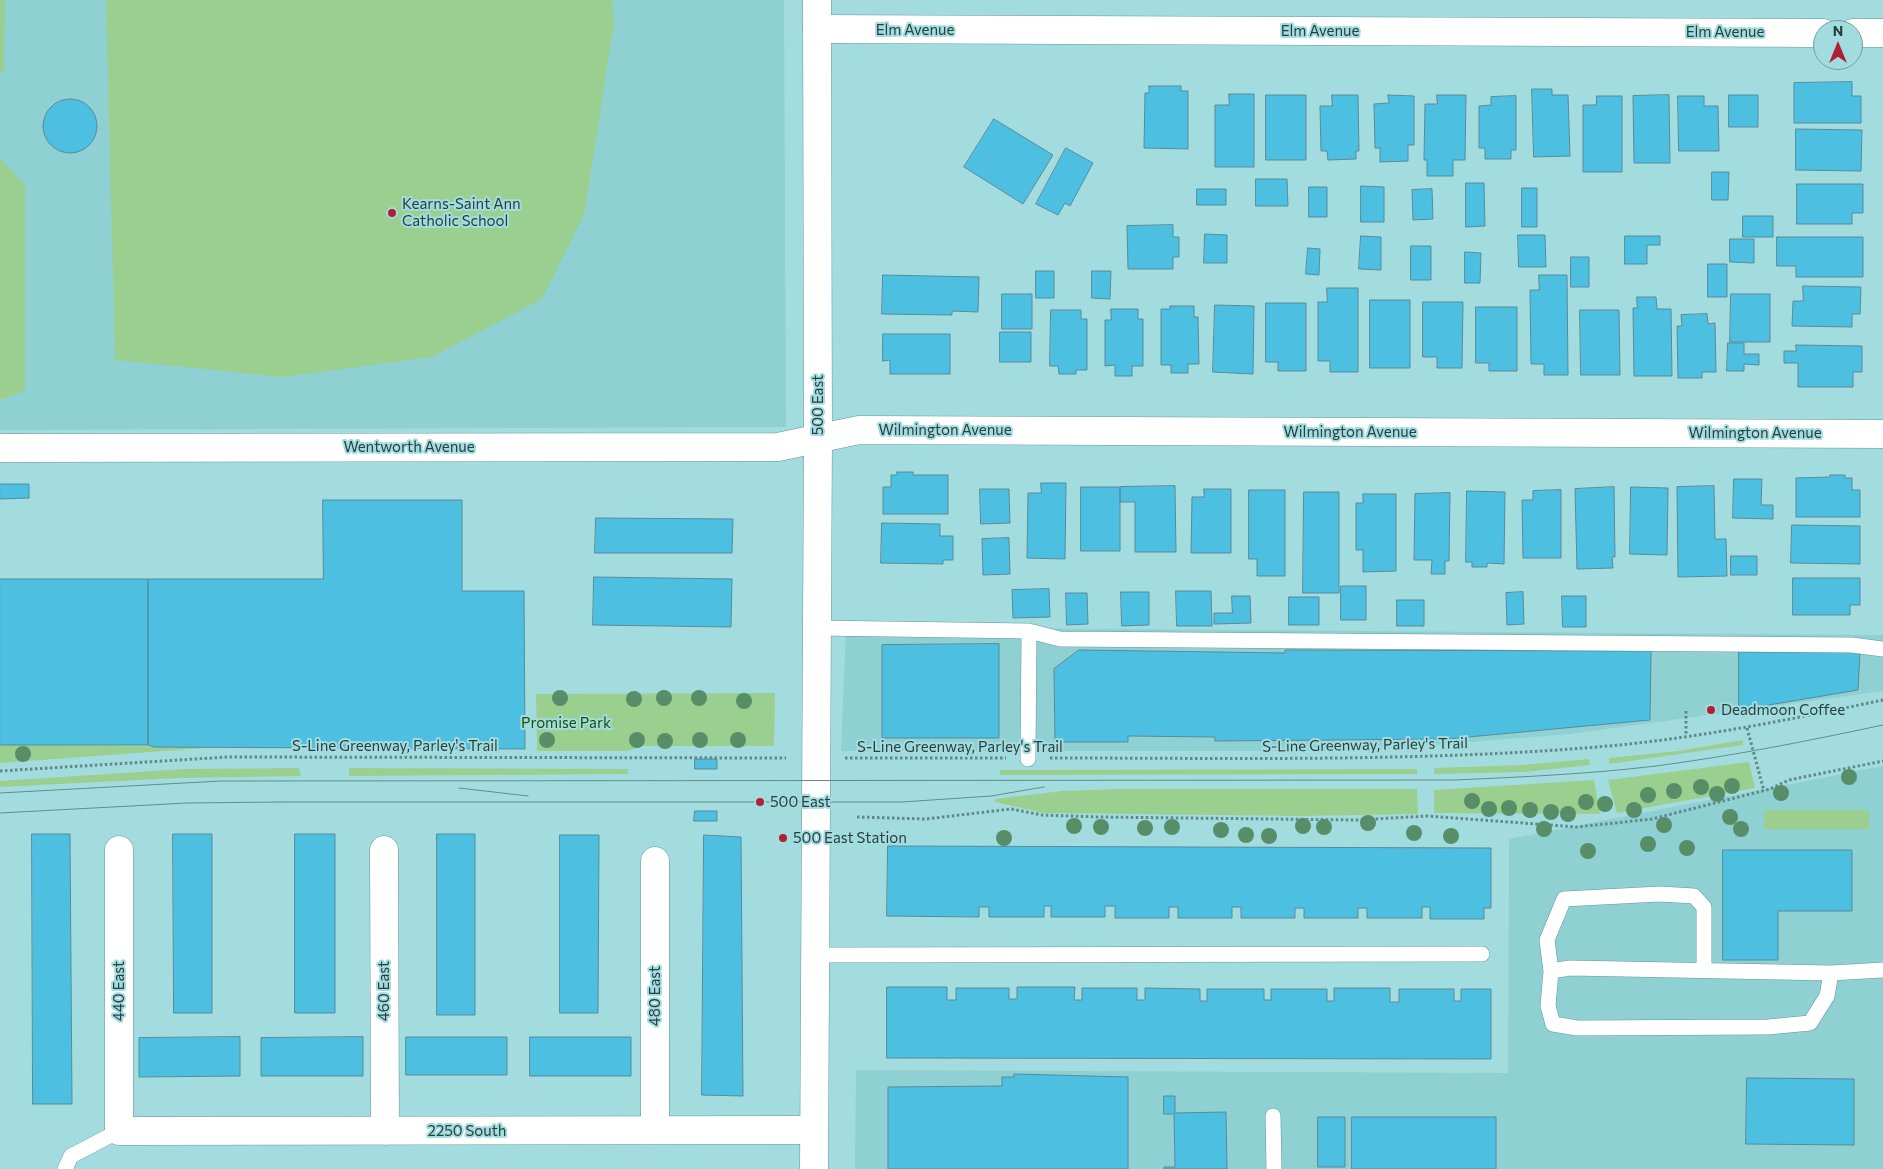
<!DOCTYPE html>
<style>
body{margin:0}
#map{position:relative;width:1883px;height:1169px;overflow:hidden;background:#a3dcde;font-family:Commissioner,sans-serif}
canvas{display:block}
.north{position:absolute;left:1813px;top:20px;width:50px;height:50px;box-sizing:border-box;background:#a3dcde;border:1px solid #729d9f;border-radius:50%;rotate:0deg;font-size:14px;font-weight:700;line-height:20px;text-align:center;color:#283f40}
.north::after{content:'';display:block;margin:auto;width:18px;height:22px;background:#b21f34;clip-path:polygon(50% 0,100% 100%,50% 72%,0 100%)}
</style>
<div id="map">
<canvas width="1883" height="1169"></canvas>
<div class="north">N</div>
</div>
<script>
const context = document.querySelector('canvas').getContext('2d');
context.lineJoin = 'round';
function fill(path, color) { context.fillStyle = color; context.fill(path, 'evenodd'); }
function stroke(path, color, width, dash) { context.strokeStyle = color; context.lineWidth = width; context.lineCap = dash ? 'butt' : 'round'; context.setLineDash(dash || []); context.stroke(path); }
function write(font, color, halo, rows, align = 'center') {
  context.font = font + ' Commissioner,sans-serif'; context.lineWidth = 4; context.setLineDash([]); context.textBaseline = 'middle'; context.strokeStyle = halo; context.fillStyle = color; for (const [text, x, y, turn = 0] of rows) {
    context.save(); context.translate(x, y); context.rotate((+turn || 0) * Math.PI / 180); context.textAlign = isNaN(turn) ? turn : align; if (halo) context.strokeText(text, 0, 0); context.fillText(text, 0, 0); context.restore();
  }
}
const built = new Path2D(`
 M0,0H784L786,427L0,430Z
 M846,627L1883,635V691L1570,734L1355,751H841Z
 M1883,766V1169H855L856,1070L1508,1073L1509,839Z`);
const green = new Path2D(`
 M0,0H5L4,73H0Z
 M106,0H612L614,23L584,215L542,299L432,357L283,377L115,360Z
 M0,158L25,185V391L0,400Z
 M775,693L774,746H641L628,751H537L536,694Z
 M1743,740V745L1609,764V758L1678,751Z
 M0,745L218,747L0,763Z
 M1589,759L1590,765L1524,772L1434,774V768L1523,765Z
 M1749,762L1755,788L1617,813L1608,780Z
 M299,768L301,776L178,778L0,787V781L185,769Z
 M349,768L628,769V774L349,776Z
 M1417,769V774L1000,775V770Z
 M1594,780L1600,814L1434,813V790Z
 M1118,789H1417L1418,814L1301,816L1044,813L995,802V799L1062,791Z
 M1764,810H1869V829H1764Z`);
const building = new Path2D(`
 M1852,82V96H1861V123H1794V83Z
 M1149,86H1181V91H1188V149L1144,148L1145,93H1149Z
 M1532,89H1552V95H1568L1570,156L1534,157Z
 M1229,94H1254V167H1215V105H1229Z
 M1266,95H1306V160H1266Z
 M1332,95H1358L1359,151H1356V159L1328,160L1327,151H1321L1320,106H1332Z
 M1388,95L1414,96V145H1408V161L1380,162V148H1375L1374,104L1389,103Z
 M1437,95H1466L1465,160H1453V176H1427V160H1424L1425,104H1437Z
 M1669,95L1670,163H1634L1633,96Z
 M1729,95H1758V127H1729Z
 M1516,96V150H1511V159H1485V148H1479V106L1491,105V97Z
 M1597,96H1622V172H1583V105H1596Z
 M1678,96H1704V106H1718L1719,151H1679Z
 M43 126a27 27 0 1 1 54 0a27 27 0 1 1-54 0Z
 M994,119L1053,155L1023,204L964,167Z
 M1796,129L1862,130L1861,171L1796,170Z
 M1066,148L1093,163L1070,206L1065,203L1058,215L1036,204Z
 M1712,172H1729L1728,200H1712Z
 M1256,179H1287L1288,206H1256Z
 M1466,183H1484L1485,226L1466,227Z
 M1797,184H1863V213H1852V224H1797Z
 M1361,186L1384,187V222H1361Z
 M1309,187H1327V217H1309Z
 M1522,188H1537V227H1522Z
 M1197,189H1226V205H1197Z
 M1432,189L1433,219L1413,220L1412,190Z
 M1743,216H1773V237H1743Z
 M1173,225V237H1179V257H1173V269H1128L1127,226Z
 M1205,234L1227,235V263H1204Z
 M1518,235H1545L1546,267H1519Z
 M1361,236L1381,237V270L1359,269Z
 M1625,236H1660V245H1647V264H1625Z
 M1777,237H1863V277H1796V266H1777Z
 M1730,239H1754V263L1730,262Z
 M1411,246H1431V280H1411Z
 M1308,248L1320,249L1319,275L1306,274Z
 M1465,252L1481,253L1480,283H1465Z
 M1571,257H1589V287H1571Z
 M1708,264H1727V297H1708Z
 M1036,271H1054V298H1036Z
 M1092,271H1111L1110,299L1092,298Z
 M883,275L979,277L978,312L952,311V315L882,314Z
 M1539,275H1567L1568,375H1544V364H1531L1530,290H1539Z
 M1803,286L1861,287L1860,314H1852V327L1792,326L1793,301H1803Z
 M1327,288H1358V372H1330V361H1318V302H1327Z
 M1002,294H1032V329H1002Z
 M1731,294H1770V342H1730Z
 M1637,297H1656L1657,309H1671L1672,376H1634L1633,308H1637Z
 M1370,300H1410V368H1370Z
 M1423,302H1463L1462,368H1437V357H1423Z
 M1266,303H1306V371H1278V362H1266Z
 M1215,305L1254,306L1253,374L1213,372Z
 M1170,306H1194V317H1198L1199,364H1188V373H1171V365H1161V309H1170Z
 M1476,307H1517V371H1489V363H1476Z
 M1111,309H1138V319H1143V366H1132V376H1115V365L1105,366V320H1111Z
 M1051,310H1081V319H1087V370H1076V374H1059L1058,366H1050Z
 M1580,310H1619L1620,375H1581Z
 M1707,314L1708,324L1715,323L1716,372H1702V378H1678L1677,326H1682L1681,315Z
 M1000,332H1031V362H1000Z
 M883,334H950V374H890V360L883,361Z
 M1728,343H1744V354H1759V365L1744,364V371H1727Z
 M1796,345L1862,346V372H1853V387H1798V363H1784V351H1796Z
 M897,472H913V475H948V514H883V487H891V475H897Z
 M1830,475H1845V478H1852V490H1860V517H1796V478L1830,477Z
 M1734,479H1762L1761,505H1773V519L1733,518Z
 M1041,483H1066L1065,559L1027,558L1028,493H1041Z
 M0,484H29V498L0,499Z
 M1175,486L1176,552H1135V502H1120V487Z
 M1714,486L1715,539H1726L1727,576L1678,577L1677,487Z
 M1081,487H1120V551H1081Z
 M1614,487L1615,557H1612L1613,568L1577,569L1575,489Z
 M1631,487L1668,488L1667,555L1630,554Z
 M980,489H1009L1010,523L981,524Z
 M1204,489H1231V553H1191L1192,497H1204Z
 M1249,490H1285V576H1257V559H1249Z
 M1561,490V558H1523L1522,500H1533V491Z
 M1467,491L1505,492L1504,564L1487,563V567H1472V562H1466Z
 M1304,492H1339V593H1303Z
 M1450,493L1449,561H1445V574H1431L1432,560H1414L1415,494Z
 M1363,494H1396V571L1363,572V550H1356V503H1363Z
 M323,500H462V591H524L525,749L154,747L148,745V579H323Z
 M596,518L733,519L732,553H595Z
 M882,523L940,524V536H953V560H943V564L881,563Z
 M1792,525L1860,526V564L1791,563Z
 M1009,538L1010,574L983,575L982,539Z
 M1731,556H1757V575H1731Z
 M594,577L732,579L731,627L593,625Z
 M1793,578H1860V605H1850V615H1793Z
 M0,579H148V745H0Z
 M1341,586H1366V620H1341Z
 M1049,589L1050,617L1013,618L1012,590Z
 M1176,591H1211L1212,626H1177Z
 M1121,592H1149V625L1122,626Z
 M1523,592L1524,624L1507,625L1506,593Z
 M1066,593H1087L1088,624L1067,625Z
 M1232,596H1250L1251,623L1214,624V613H1232Z
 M1562,596H1586V627H1563Z
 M1289,597H1319V625H1289Z
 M1397,600H1424V626H1397Z
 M999,644V738H882V645Z
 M1079,650L1285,653V650L1651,651L1650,720L1447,739L1215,741V737L1128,736V742H1055L1054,669Z
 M1739,652H1860L1858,690L1739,710Z
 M695,759H717V769H695Z
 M695,811H717V821H694Z
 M32,834H70L72,1104H33Z
 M173,834H212V1013H174Z
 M295,834H335V1013H295Z
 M437,834H475V1015H437Z
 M560,835H599L598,1013H560Z
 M704,835L741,837L743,1096L702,1095Z
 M888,846L1491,848V908H1484V919H1430V907H1422V918H1367V908H1358V918H1304V908H1295V918H1241V907H1232V918H1178V907H1169V918H1115V906H1105V917H1051V906H1044V917H989V907H979V917L887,916Z
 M1723,850H1852V911H1778V960H1723Z
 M887,987H947V1000H956V988H1009V999H1017V987H1075L1074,1000H1082V988H1137V1000H1145V988L1200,989V1001H1207V989H1264V1000H1271V989H1327V1001H1334V988H1390V1002H1399V989H1454V1001H1461V989H1491V1059L887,1058Z
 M240,1037V1076L139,1077V1038Z
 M363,1037V1076H261V1038Z
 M406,1037H507V1075H406Z
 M530,1037H631V1076H530Z
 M1014,1074L1128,1077V1169H888V1087L1002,1086V1077H1014Z
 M1747,1078L1854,1079V1145L1746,1144Z
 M1164,1096H1175V1113L1226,1112L1227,1169H1164V1167H1175L1174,1114H1164Z
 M1318,1117H1345V1167H1318Z
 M1352,1117H1496V1169H1352Z`);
const path = new Path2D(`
 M1686,711V736
 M1747,728L1764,791
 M845,758H1006
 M1050,758C1232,758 1415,762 1597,747C1694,739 1788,720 1883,700
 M0,771L228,757L786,758
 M857,817L926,819L1011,809L1042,815L1099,817L1357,820L1427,816L1577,827L1652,819L1770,789L1789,780L1883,761`);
const service = new Path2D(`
 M816,628L1029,631L1028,759
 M1029,631L1060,639L1852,645L1883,649
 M814,955L1482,954
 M1551,971L1547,940L1564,899L1660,894L1694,896L1704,907V970
 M1831,973L1827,996L1810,1023L1768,1027L1577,1028L1553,1024L1548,1006L1551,971L1570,968L1831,973L1883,970
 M1273,1116L1274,1169
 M65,1169L71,1156L119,1131`);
const minor = new Path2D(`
 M817,29L1823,33
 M1853,33H1883
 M0,448L778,447L859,430L1883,434
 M119,850V1131L814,1130
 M384,850L385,1131
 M655,861V1130`);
const tertiary = new Path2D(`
 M814,1169L818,438L817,0`);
const tram = new Path2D(`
 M459,788L528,796
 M0,793L221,781L1455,780C1522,777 1589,774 1656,766C1732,756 1808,741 1883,725
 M0,813L187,803L283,802H902L991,796L1044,787`);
const trees = [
 [560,698],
 [664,698],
 [699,698],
 [634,699],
 [744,701],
 [547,740],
 [637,740],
 [700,740],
 [738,740],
 [665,741],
 [23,754],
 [1849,777],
 [1732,786],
 [1701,787],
 [1674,791],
 [1781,793],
 [1717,794],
 [1648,795],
 [1472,801],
 [1586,802],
 [1605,804],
 [1509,808],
 [1489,809],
 [1530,810],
 [1634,810],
 [1551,812],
 [1568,814],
 [1730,817],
 [1368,823],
 [1664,825],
 [1074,826],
 [1303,826],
 [1101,827],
 [1172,827],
 [1324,827],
 [1145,828],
 [1544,829],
 [1741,829],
 [1221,830],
 [1414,833],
 [1246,835],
 [1269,836],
 [1451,836],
 [1004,838],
 [1648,844],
 [1687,848],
 [1588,851]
];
const markers = [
 [392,213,5,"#b21f34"],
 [1711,710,5,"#b21f34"],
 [760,802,5,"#b21f34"],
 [783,838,5,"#b21f34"]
];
const streetNames = [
 ["Elm Avenue",915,30],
 ["Elm Avenue",1320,31],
 ["Elm Avenue",1725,32],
 ["500 East",818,405,-90],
 ["Wilmington Avenue",945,430],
 ["Wilmington Avenue",1350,432],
 ["Wilmington Avenue",1755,433],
 ["Wentworth Avenue",409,447],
 ["S-Line Greenway, Parley's Trail",1365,745,-1],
 ["S-Line Greenway, Parley's Trail",395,746],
 ["S-Line Greenway, Parley's Trail",960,747],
 ["440 East",119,991,-90],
 ["460 East",384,991,-90],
 ["480 East",655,996,-90],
 ["2250 South",467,1131]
];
const poiNames = [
 ["Kearns-Saint Ann",402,204],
 ["Catholic School",402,221],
 ["Deadmoon Coffee",1721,710],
 ["500 East",770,802],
 ["500 East Station",793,838]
];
const parkNames = [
 ["Promise Park",566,723]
];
fill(built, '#8fd0d3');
fill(green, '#9bcf8f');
fill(building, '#4dc0e1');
stroke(building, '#598a9a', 1);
stroke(service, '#61989b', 16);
stroke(minor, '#61989b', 29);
stroke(tertiary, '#61989b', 29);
stroke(path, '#618889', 3, [2.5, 2.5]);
stroke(service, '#fff', 15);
stroke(minor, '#fff', 28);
stroke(tertiary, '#fff', 28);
stroke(tram, '#648b8d', 1);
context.fillStyle = '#578e68';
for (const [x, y] of trees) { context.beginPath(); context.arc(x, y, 8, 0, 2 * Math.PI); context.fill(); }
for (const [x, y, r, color] of markers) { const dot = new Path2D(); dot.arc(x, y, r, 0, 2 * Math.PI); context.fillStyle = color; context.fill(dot); stroke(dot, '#a3dcde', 2); }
write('15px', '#283f40', '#a3dcde', streetNames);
write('15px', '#283f40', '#a3dcde', poiNames, 'left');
write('15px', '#184f08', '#a3dcde', parkNames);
</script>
